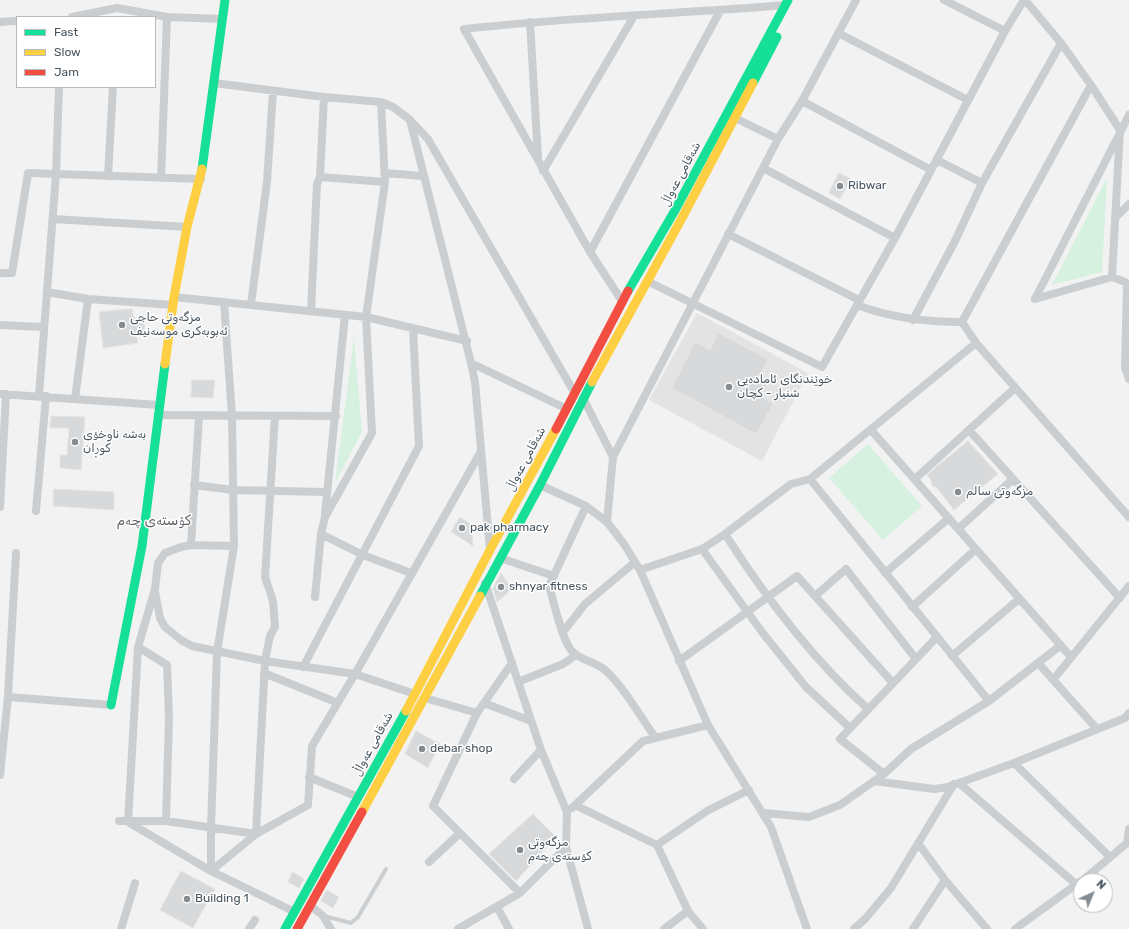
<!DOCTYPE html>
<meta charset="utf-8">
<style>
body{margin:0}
#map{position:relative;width:1129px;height:929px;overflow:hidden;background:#f2f2f2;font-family:Rubik,sans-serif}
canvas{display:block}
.legend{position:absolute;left:16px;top:16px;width:140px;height:72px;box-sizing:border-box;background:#fff;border:1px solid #b6bbbf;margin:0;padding:5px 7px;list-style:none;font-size:12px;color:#48555f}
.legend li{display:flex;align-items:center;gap:8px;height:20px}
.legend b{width:20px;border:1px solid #b6bbbf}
.north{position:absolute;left:1073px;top:873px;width:40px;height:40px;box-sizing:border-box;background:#fff;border:1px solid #b6bbbf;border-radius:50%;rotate:44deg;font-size:11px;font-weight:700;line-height:16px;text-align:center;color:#48555f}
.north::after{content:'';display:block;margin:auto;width:14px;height:18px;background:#848c92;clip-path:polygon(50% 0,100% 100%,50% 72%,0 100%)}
</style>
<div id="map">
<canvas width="1129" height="929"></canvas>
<ul class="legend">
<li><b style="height:5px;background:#16e098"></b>Fast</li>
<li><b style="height:5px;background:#ffcf43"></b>Slow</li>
<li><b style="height:5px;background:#f24e42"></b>Jam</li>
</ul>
<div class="north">N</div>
</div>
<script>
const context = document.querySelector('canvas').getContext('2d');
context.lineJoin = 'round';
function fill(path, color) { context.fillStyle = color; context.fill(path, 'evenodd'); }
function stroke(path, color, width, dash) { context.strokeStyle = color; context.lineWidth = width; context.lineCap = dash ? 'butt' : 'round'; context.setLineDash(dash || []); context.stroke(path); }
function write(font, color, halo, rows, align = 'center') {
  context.font = font + ' Rubik,"Noto Naskh Arabic",sans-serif'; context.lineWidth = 3; context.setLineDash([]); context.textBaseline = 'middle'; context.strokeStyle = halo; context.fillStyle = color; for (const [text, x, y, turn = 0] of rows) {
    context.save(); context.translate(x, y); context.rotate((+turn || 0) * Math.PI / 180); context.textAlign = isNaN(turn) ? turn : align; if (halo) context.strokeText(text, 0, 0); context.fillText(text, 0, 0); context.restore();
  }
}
const education = new Path2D(`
 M697,313L808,373L762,461L649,400Z`);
const green = new Path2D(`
 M1107,178L1102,272L1052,285Z
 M354,337L362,432L335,483Z
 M868,444L922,506L883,540L829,478Z`);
const building = new Path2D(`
 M839,173L851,179L840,199L829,193Z
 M132,309L134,318L143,317L145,331L136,333L138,343L103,348L99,312Z
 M718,333L768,359L758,380L767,384L761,396L773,404L756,434L672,388L695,342L710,350Z
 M192,380H215L213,398L191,397Z
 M51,416L85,417L81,470L60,468V455H67L69,428H50Z
 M968,441L998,474L954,510L936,487L932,486L931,480L927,475Z
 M54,489L114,492V510L53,506Z
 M460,517L471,524L473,546L451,532Z
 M501,573L512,589L497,602L493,589Z
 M416,731L440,744L428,768L405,754Z
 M533,814L556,837L516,881L489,854Z
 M181,871L215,889L193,928L160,910Z
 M293,872L304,879L299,888L288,882Z
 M327,890L339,897L333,908L321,901Z`);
const lane = new Path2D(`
 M324,916L351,923L358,917L386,869`);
const street = new Path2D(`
 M944,0L1005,31
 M1025,0L1061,43L1091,85L1120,130L1112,277L1035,299
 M72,17L117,8L167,17L222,19
 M0,22L17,21
 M530,22L538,157
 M838,33L968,100
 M214,83L324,97L381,102L393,107L409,119L428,139L574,392
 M802,101L931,170
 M735,118L778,139
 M410,120L471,363L475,382L490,550
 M937,160L982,183
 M763,168L895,238
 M543,171L634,16
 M385,173L423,176
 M108,176L113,87
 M320,177L385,182
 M161,178L167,17
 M1115,218L1129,204
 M53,219L187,227
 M728,234L859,300
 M590,252L720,11
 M0,273H12L28,173L201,179
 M1112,277L1125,282L1127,285L1125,368L1129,379
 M647,281L822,367L895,238L1005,31L1024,0
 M47,292L88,299L173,305
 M174,297L366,317L467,341
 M1035,299L1129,115
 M622,301L590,252L464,29C571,17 678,14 785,5
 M251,304L267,182L273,91
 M857,305C891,318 925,322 962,322
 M311,311L317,184L320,177L324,97
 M913,320L955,241L982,183L1061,43
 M962,322L1091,85
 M962,322L976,343L1129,517
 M0,325L44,327
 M471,363L567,409
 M0,394L159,405
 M39,396L56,174L59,87
 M583,398L613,457
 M75,399L88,299
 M158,415L336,416
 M871,430L1071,657
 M969,430L1120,598
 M810,479L989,701
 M915,479L1015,388
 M194,485L233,490L326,492
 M540,485L586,506L595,513L607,522L624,544L640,570L708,725L771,827L807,929
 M586,506L549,586C554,602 561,637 571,650C580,661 595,661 605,670C624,687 640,716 655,737
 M0,507L6,394
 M36,511L46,396
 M325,514L345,315
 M607,522L613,457L778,139L802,101L856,0
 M958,529L1013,479
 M321,534L363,555L411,573
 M725,534C766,598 812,659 868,709
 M191,545L199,416
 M234,546L191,545L181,547L165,553L158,563L155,589L138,647L128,822L211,871L295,912
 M702,549L762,632L806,687L850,728
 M500,558L554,576
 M640,570L702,549L725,534L791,484L810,479L976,343
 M885,573L949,518
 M485,583L541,750L567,812L566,847L588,929
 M155,592L160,618L165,627L181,640L192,646L265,661L355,674L415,694
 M815,596L846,569L916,659
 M315,597L321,534L325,517L372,433L366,317L385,182L381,102
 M912,607L976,549
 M563,632L585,604L635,562
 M138,647L167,665L169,718L166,821
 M952,656L1019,599
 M679,661L797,576L893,683
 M512,663L477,713L433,806L520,893
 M1039,664L1097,729
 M303,667L419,446L413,329
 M264,673L338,703
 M1053,680L1129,586
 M518,682L563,664L576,655
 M8,697L111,705
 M425,698L477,713
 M484,703L531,721
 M1014,763L1110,857
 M884,774L840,739L936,638
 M0,775L8,697L16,553
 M309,777L358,797
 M514,779L541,750
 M874,781L934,789L948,787L1014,763L1125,718L1129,713
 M959,783L1077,885
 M575,805L657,845L688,911L703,929
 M572,808L643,741L708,725
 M763,813L809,817L840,805L884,774L911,749L989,701L1061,645
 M119,821H166L256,834L308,805L312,746L355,674L480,453
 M918,843L945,880L987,929
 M657,845L707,811L749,790
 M429,862L460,833
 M211,871V827L217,652L234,546L232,416L224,302
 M211,871L256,834L265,661L270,636L275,627L273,601L265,577L275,416
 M1082,881L1127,843L1129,829
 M311,906L323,916L331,929
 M497,907L509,929
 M121,929L135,883
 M249,929L255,920
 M458,929L520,893L566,847
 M664,929L688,911
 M854,929L865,919L891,888L954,784
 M913,929L945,880
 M1015,929L1081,881`);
const fast = new Path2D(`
 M753,83L777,37
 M202,169L225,0
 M628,291L674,212L788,0
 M480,596L540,485L592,382
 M111,705L142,546L165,364
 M285,929L406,711`);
const slow = new Path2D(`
 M165,364L174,297L187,227L202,169
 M592,382L682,218L753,83
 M406,711L490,550L556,429
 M362,812L480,596`);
const jam = new Path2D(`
 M556,429L628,291
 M297,929L362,812`);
const markers = [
 [840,186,4,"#848c92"],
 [122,325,4,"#848c92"],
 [729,387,4,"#848c92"],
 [75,442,4,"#848c92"],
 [958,492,4,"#848c92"],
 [462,528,4,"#848c92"],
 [501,587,4,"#848c92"],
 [422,749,4,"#848c92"],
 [520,850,4,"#848c92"],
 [187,899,4,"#848c92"]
];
const streetNames = [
 ["شەقامی عەواڵ",681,174,-62],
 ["شەقامی عەواڵ",526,459,-62],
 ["شەقامی عەواڵ",373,744,-61]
];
const poiNames = [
 ["Ribwar",848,186],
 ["مزگەوتی حاجی",130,318],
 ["ئەبوبەکری موسەنیف",130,332],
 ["خوێندنگای ئامادەیی",737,380],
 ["شنیار - کچان",737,394],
 ["بەشە ناوخۆی",83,435],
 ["کوڕان",83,449],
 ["مزگەوتی سالم",966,492],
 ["pak pharmacy",470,528],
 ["shnyar fitness",509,587],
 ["debar shop",430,749],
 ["مزگه‌وتی",528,843],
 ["کۆستەی چەم",528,857],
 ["Building 1",195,899]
];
const quarterNames = [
 ["کۆستەی چەم",154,521]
];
fill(education, '#e4e3e4');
fill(green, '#d6f1e0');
fill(building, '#d8d9da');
stroke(building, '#e3e4e5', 1);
stroke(lane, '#cbced0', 4);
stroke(street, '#cbced0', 8);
stroke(fast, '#16e098', 9);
stroke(slow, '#ffcf43', 9);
stroke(jam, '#f24e42', 9);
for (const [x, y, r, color] of markers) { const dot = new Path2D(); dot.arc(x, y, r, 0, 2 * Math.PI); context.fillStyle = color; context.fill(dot); stroke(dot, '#fff', 1.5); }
write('12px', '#48555f', '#fff', streetNames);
write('12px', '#48555f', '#fff', poiNames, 'left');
write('14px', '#5d6166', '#fff', quarterNames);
</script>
